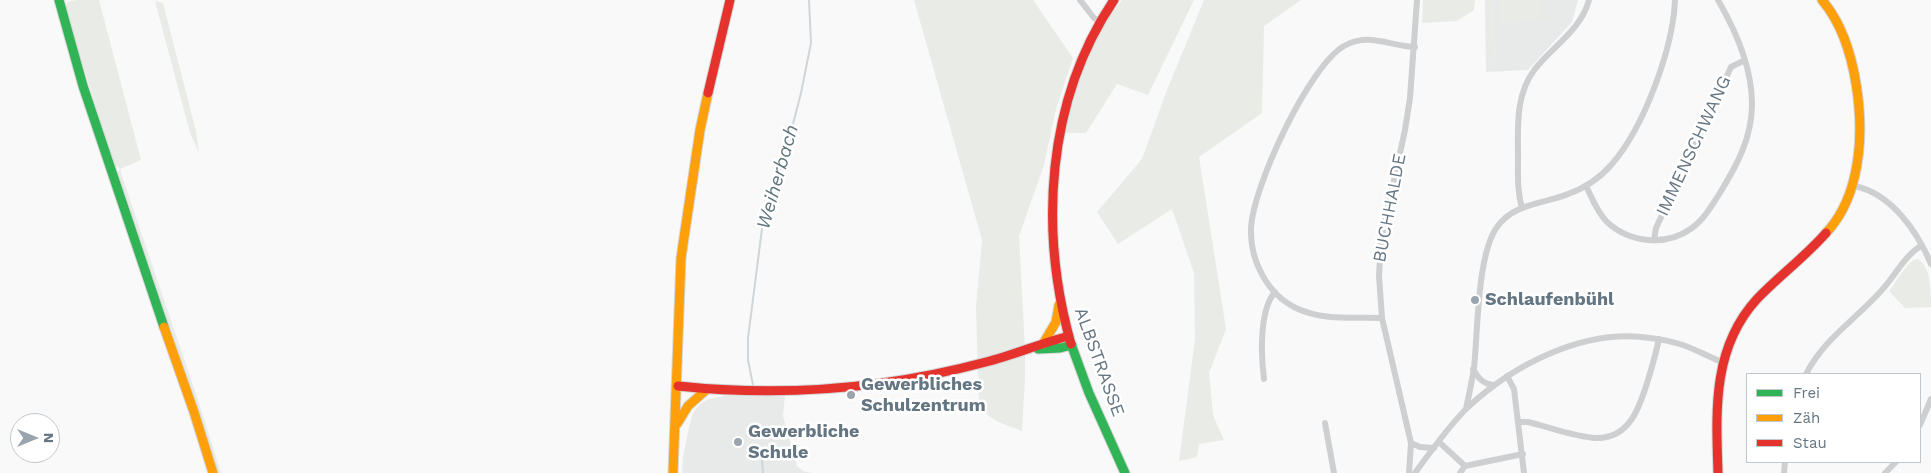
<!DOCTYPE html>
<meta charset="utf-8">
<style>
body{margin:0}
#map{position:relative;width:1931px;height:473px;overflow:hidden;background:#f9f9f9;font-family:"Work Sans",sans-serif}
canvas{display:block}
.legend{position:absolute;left:1746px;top:373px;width:175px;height:90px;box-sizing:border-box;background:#fff;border:1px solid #c1c8cd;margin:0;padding:6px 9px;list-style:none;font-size:15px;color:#657683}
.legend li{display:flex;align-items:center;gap:10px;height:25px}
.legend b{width:25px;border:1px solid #c1c8cd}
.north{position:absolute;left:10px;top:413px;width:50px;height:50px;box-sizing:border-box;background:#fff;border:1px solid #c1c8cd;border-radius:50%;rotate:90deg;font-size:14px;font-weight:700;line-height:20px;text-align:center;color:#657683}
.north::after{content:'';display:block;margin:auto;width:18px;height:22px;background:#99a4ac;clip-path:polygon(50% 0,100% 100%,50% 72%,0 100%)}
</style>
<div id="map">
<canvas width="1931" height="473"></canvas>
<ul class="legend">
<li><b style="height:6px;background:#30b455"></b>Frei</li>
<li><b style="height:6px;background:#ff9f0a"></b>Zäh</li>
<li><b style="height:6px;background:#e5322d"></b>Stau</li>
</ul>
<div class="north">N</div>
</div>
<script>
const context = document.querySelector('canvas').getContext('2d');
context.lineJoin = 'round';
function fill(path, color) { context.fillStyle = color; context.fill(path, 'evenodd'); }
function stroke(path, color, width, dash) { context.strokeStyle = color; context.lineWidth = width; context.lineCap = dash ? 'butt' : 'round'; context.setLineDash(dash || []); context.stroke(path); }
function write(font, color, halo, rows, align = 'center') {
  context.font = font + ' "Work Sans",sans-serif'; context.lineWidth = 5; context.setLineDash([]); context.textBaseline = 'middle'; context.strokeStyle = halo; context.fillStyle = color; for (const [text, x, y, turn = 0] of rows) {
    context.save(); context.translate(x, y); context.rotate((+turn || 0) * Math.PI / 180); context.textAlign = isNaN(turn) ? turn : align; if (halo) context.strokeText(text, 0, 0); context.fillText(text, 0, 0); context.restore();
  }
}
const built = new Path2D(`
 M1485,0H1578L1572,22L1528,70L1486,72Z
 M757,395H785L783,416L797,466L803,471L812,473H682L683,457L689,427L693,413L700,404L709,399L724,396Z`);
const green = new Path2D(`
 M76,0H99L141,160L120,169L123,179L198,400L221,473H217L201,419L116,175L120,169L118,167H114L65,6L68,2Z
 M914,0H1033L1073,58L1056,109L1044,165L1019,236L1025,349V377L1022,431C1005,424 987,421 979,403L976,307L982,240Z
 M1122,0H1194L1148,95L1117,84L1086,133H1063C1077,89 1091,35 1122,0Z
 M1204,0H1301L1264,26L1262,113L1199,157L1226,329L1209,373L1213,415L1224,440L1199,444L1197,457L1179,461L1195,339L1194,273L1172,209L1118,244L1097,212L1142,159L1167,90Z
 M1423,0H1475L1474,10L1457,21L1422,23Z
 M1488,0H1494L1497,63L1490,64Z
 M1498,0H1541L1542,21L1499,23Z
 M155,1L163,3L196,131L199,153L190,133Z
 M1918,259C1931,267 1931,291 1931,307L1905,308L1889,291C1897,282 1907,260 1918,259Z`);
const stream = new Path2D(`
 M753,385L748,360V338L764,213L783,163L801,93L811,43L809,0
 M761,448L763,473`);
const street = new Path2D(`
 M1080,0L1094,18L1100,22
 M1586,186C1592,198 1597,212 1607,222C1630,243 1666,247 1692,228C1703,220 1711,207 1718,196C1736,167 1752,139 1752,104C1752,68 1736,31 1718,0
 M1854,186C1891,193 1917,231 1931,264
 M1522,208C1517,191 1518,175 1518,158C1518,127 1515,95 1535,69C1553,46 1581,30 1589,0
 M1654,240L1656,228L1731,67L1745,60
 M1382,318C1353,317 1323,321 1296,308C1267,294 1250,260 1251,229C1252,188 1309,66 1344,46C1368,32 1390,46 1415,47
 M1473,369C1478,378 1483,384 1494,385
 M1806,374C1824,339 1855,320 1881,291C1895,276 1904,256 1922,245
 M1507,376L1514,389L1524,473
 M1264,379C1261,356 1259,310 1275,292
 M1466,409C1469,395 1472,381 1474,368C1478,331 1477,255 1497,227C1514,203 1544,204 1568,194C1585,188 1600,178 1612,164C1644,127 1673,49 1675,0
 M1519,422H1528C1549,427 1575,437 1596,438C1630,439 1640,406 1648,380C1652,367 1656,353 1659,339
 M1325,423L1334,473
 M1920,425L1931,399
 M1439,442L1465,466
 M1411,443L1420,447L1434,448
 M1409,473L1411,443L1382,318L1379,276L1381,240L1405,130L1410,98L1417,0
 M1415,473C1431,451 1448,427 1467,408C1514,364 1585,328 1650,338C1661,339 1673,342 1683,345C1697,350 1709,357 1722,362
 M1460,473L1465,466L1523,454
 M1784,473L1785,462
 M1885,473L1896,462`);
const fast = new Path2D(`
 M59,0L83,86L164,327
 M1071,344L1089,393L1125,473
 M1038,349L1060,348L1072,345`);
const slow = new Path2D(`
 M1822,0C1858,42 1867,127 1854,179C1849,199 1840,218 1826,233
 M164,327L194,412L213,473
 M1043,344L1056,322L1059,305
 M677,424L688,406L706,390
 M673,473L681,258L700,130L708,93`);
const jam = new Path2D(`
 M708,93L730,0
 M1071,344C1039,230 1046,101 1114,0
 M678,386C781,397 885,389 986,362C1014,355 1041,343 1069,336
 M1718,473C1716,411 1712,348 1757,299C1779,276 1805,257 1826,233`);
const markers = [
 [1475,300,5,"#99a4ac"],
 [851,395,5,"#99a4ac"],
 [738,442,5,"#99a4ac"]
];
const streetNames = [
 ["IMMENSCHWANG",1694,146,-65],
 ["BUCHHALDE",1390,208,-79],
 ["ALBSTRASSE",1099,362,70]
];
const poiNames = [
 ["Schlaufenbühl",1485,300],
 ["Gewerbliches",861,385],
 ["Schulzentrum",861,406],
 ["Gewerbliche",748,432],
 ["Schule",748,453]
];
const waterNames = [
 ["Weiherbach",778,177,-74]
];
fill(built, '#e8e9e9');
fill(green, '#e8ebe6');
stroke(stream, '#ced6d9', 2);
stroke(fast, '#d5d6d7', 11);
stroke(slow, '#d5d6d7', 11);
stroke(jam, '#d5d6d7', 11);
stroke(street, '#cecfd0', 6);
stroke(fast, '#30b455', 9);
stroke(slow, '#ff9f0a', 9);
stroke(jam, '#e5322d', 9);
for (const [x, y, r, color] of markers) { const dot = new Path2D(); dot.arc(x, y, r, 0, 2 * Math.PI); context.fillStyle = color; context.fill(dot); stroke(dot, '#fff', 2); }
write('18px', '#657683', '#fff', streetNames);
write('bold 18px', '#657683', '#fff', poiNames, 'left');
write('italic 19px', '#60757c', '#fff', waterNames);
</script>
